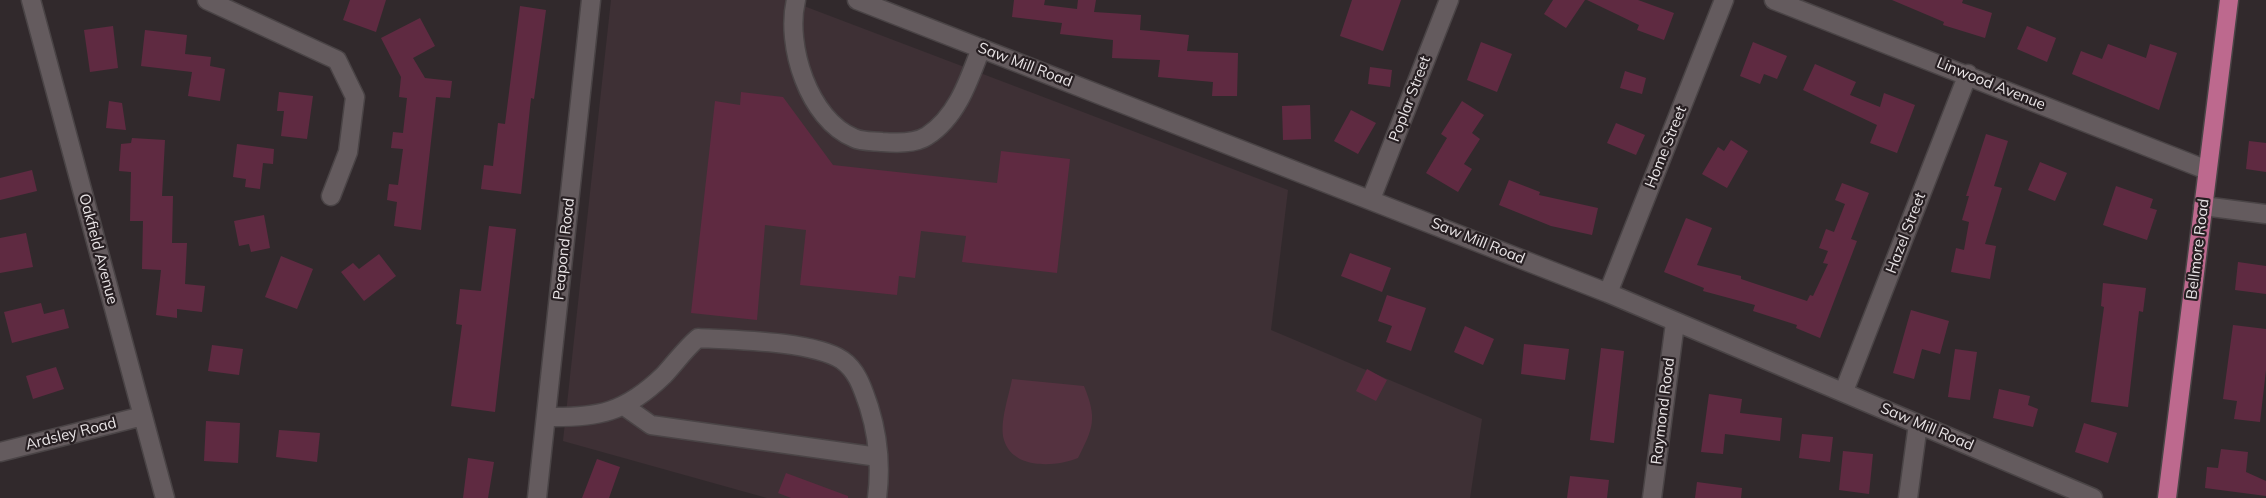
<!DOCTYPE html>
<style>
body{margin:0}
canvas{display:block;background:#31292c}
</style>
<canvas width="2266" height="498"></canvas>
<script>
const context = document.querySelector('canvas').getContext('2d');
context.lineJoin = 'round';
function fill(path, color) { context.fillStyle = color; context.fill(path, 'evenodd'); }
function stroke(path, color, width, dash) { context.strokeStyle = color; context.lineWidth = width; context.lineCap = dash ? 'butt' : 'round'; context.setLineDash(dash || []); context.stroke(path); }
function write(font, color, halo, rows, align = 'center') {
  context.font = font + ' Mulish,sans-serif'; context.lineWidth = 4.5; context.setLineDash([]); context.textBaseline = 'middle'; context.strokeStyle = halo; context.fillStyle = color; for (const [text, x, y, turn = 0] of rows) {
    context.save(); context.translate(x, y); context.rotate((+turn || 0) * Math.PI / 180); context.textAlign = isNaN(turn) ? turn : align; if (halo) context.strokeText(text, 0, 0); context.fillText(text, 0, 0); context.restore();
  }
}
const built = new Path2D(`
 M611,0H788L1288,190L1271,330L1482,419L1470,498H767L563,441Z`);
const green = new Path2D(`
 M1012,379L1084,386C1097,418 1094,427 1078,458C1056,467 1013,470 1004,440C999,423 1009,396 1012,379Z`);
const building = new Path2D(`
 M350,0H386L376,32L343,20Z
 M1014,0H1045L1044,5L1077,9L1078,0H1096L1094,12L1141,15L1140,30L1189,35L1187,51L1238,53L1237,96H1212L1213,82L1158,77L1160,60L1112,58L1113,40L1060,34L1062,23L1012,17Z
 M1352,0H1401L1383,51L1340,36Z
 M1553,0H1585L1566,28L1544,14Z
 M1587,0H1638L1674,13L1664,40L1637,30L1639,25Z
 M1892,0H1963L1962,3L1992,13L1985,38L1943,25L1944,22Z
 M520,6L546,10L534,99L531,98L521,194L481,189L484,165L493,166L498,123L505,124Z
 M420,18L435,46L413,58L425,78L452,81L450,98L436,97L421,230L394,226L397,202L387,200L389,184L398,185L403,149L391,148L393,132L403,133L407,98L399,97L401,77L381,38Z
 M113,26L118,68L90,72L84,30Z
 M2027,26L2056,38L2047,62L2017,49Z
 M145,30L187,35L185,54L211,57L210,66L225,69L220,101L188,96L192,72L141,66Z
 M1481,42L1512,54L1497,92L1467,80Z
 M1753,42L1787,56L1777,79L1764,74L1760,84L1740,76Z
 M2108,44L2146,58L2150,44L2177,53L2159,110L2072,74L2081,51L2102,59Z
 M1815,64L1856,82L1850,95L1880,107L1884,93L1915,105L1897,153L1870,143L1877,125L1803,90Z
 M1370,67L1392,70L1390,87L1368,84Z
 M1625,71L1646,78L1642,94L1620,88Z
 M279,92L313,96L307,139L281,136L284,111H277Z
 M741,92L783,97L833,165L997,183L1001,151L1070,159L1057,273L962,262L966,236L921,231L915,278L899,276L897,295L800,285L806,230L765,225L757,320L691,313L715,101L740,105Z
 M109,101L122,103L126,130L106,128Z
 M1462,101L1484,115L1472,133L1480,139L1464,164L1472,169L1458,192L1426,173L1447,138L1441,134Z
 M1310,105L1311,139L1283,140L1282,106Z
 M1351,110L1376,123L1358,154L1334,141Z
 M1616,123L1645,135L1636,155L1607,143Z
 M1986,134L2008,141L1994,186L2002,188L1985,244L1996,246L1990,279L1951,272L1956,248L1964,250L1969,222L1962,220L1969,196H1966Z
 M132,138L165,140L162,196H173L172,243H187L185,284L205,286L202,312L177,309V318L156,315L161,270L142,269L143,221H130L131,172L119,171L121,144L131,143Z
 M1731,140L1748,151L1727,188L1702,174L1718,147L1724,151Z
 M2249,141L2266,143V172L2246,169Z
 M237,144L274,149L273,164L263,163L260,189L245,187L246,179L233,177Z
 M2040,162L2067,173L2055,201L2028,190Z
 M32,170L37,191L0,200V178Z
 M1509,180L1540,192L1539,195L1598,208L1592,235L1551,226L1499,205Z
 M1842,183L1869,193L1851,239L1857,241L1820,338L1796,328L1797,325L1753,311L1755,305L1703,291L1704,288L1664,272L1686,218L1712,228L1697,265L1741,276V279L1807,301L1810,295L1813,296L1828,264L1823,263L1828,251L1819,248L1826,229L1834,232L1845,204L1835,200Z
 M2116,186L2153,199L2150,208L2157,210L2147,240L2103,225Z
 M264,215L270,248L251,252L249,244L239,246L234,221Z
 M489,226L516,229L495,412L451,406L462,325L456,324L460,289L481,291Z
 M26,233L33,267L0,273V238Z
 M1350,253L1391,268L1382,292L1341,276Z
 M379,254L396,276L364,301L341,272L353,263L359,269Z
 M281,256L313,269L297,309L265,297Z
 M2238,262L2266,266V294L2235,290Z
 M2103,283L2146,288L2143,312L2139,311L2128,407L2091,402L2104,307L2101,306Z
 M1387,295L1426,308L1411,351L1386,342L1392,326L1378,321Z
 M41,303L44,314L64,309L69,328L12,343L4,312Z
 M1911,310L1949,321L1940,354L1922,349L1914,379L1893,373Z
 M2233,325L2266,329V370L2260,422L2234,419L2237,401L2223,399Z
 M1465,326L1494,339L1483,365L1454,352Z
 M1524,344L1569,349L1565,380L1521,374Z
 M212,345L243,349L239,375L208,371Z
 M1601,348L1624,351L1614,443L1590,440Z
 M1955,349L1977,352L1970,400L1948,397Z
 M56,367L64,389L33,399L26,376Z
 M1367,369L1387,380L1376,401L1356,391Z
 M1999,389L2030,396L2028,405L2038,409L2033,427L1993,418Z
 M1709,394L1742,399L1740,413L1782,418L1780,441L1725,434L1723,454L1701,452Z
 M206,421L240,423L238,463L204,461Z
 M2084,423L2117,433L2108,463L2075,452Z
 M279,430L320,433L317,462L276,457Z
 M1802,434L1833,437L1830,462L1799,458Z
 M2221,449L2248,452L2246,472L2266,481V496L2205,488L2207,467L2218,468Z
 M1843,451L1873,454L1869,494L1839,490Z
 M468,458L494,462L488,498H463Z
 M597,459L620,467L609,498H582Z
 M786,473L848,496V498H791L778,493Z
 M1570,476L1609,480L1607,498H1567Z
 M1697,482L1742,488L1741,498H1695Z`);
const minor = new Path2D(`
 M31,0L165,498
 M207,0L337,60L355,97L348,152L331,196
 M796,0C785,45 809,120 854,138C862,142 874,141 882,142C895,143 915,144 927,136C957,117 969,80 981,48
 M857,0L1608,293L2093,498
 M1774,0L2207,170
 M1371,199L1449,0
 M2203,206L2266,214
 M1608,293L1724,0
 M1844,391L1968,74
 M624,406L651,425L878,457
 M546,417C598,418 625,413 664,375C676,362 685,349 698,338C735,340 813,341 842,360C858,371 863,390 869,407C878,436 881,468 877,498
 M0,452L143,416
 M537,498L591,0
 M1652,498L1675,323
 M1908,498L1918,424`);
const major = new Path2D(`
 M2167,498L2229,0`);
const streetNames = [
 ["Saw Mill Road",1025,65,21],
 ["Linwood Avenue",1991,84,22],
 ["Poplar Street",1410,99,-69],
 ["Home Street",1666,147,-68],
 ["Hazel Street",1906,233,-69],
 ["Saw Mill Road",1478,241,22],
 ["Oakfield Avenue",98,249,75],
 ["Peapond Road",564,249,-84],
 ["Bellmore Road",2198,249,-83],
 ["Raymond Road",1663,411,-83],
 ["Saw Mill Road",1927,427,23],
 ["Ardsley Road",71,434,-14]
];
fill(built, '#3e3035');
fill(green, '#553240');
fill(building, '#5f2a41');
stroke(minor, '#4a4446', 21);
stroke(major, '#4a4446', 21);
stroke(minor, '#645b5e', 18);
stroke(major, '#bd698e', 18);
write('15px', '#e9e4e6', '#271f22', streetNames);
</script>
